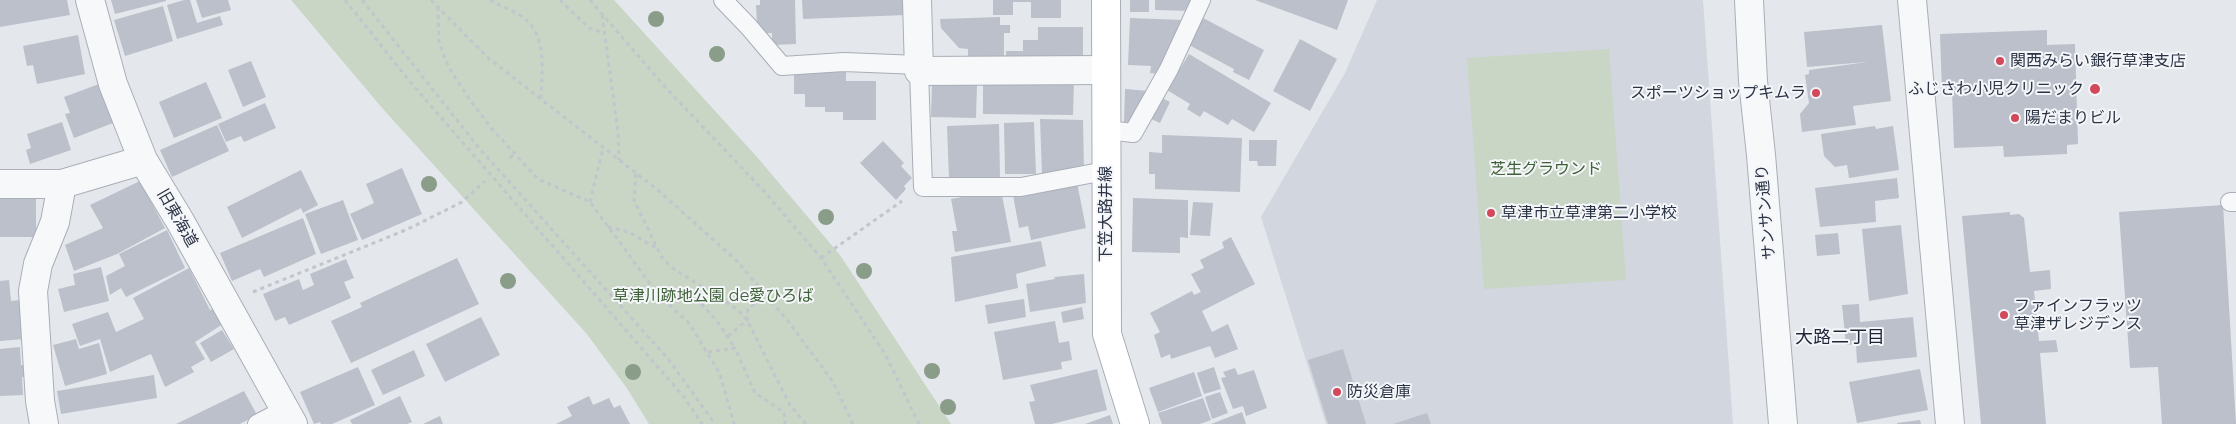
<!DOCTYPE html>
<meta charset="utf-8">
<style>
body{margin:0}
canvas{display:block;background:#e4e7ec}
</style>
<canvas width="2236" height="424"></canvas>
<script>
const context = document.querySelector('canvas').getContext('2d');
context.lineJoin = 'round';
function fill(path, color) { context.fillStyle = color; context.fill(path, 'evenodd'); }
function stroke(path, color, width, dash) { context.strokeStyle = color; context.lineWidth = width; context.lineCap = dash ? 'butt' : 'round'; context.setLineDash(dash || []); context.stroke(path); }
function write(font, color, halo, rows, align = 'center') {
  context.font = font + ' Montserrat,"Noto Sans JP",sans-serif'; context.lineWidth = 4; context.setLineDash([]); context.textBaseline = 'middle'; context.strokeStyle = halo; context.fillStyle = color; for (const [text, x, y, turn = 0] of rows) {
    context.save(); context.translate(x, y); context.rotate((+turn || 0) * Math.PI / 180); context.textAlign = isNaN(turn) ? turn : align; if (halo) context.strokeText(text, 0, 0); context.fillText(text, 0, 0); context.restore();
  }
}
const built = new Path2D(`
 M1377,0H1703L1733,424H1326L1261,217L1345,73Z`);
const green = new Path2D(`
 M291,0H614L757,157L840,255L951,424H649L626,387L586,333L383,109Z
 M1609,49L1626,280L1484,289L1467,58Z`);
const building = new Path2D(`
 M0,0H67L70,15L0,27Z
 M111,0H166V1L115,14Z
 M184,0H190L197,23L220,16L223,25L177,39L167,5Z
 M196,0H228L231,10L202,18Z
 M760,0H795L796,44L772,45V33H764L757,23L756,5H760Z
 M802,0H905L906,15L803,19Z
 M993,0H1061V18H1031V2H1013V15H993Z
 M1130,0H1149V12H1130Z
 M1155,0H1190V11L1155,10Z
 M1255,0H1348L1337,30Z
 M163,6L173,41L125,56L114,20Z
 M1000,17V25H1010V33H1004V57L968,62V49L959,48L941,28L940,19Z
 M1130,18L1184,20L1159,74L1150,73L1151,66L1128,65Z
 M1203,18L1264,50L1249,80L1233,72L1234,69L1189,45Z
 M1882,25L1891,101L1853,106L1856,125L1802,132L1800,114L1809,103L1805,75L1809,74V70L1867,62L1807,67L1804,32Z
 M1038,27H1083V60L1006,64V51H1023V40H1038Z
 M2047,30V45L2075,44L2078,144L2067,145V154L2004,157L2003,146L1954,148L1952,91H1942L1940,34Z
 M78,35L85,74L37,84L33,65L27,66L23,46Z
 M1300,39L1337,59L1310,111L1273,91Z
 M1189,54L1271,103L1254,132L1232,119L1228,125L1204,111L1200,117L1187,109L1190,104L1167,90Z
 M251,61L266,97L243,107L228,70Z
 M794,71H846V81H876V120H843V112H825V107H805V94H794Z
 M983,81H1074L1073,115L983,114Z
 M206,82L222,118L174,138L159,102Z
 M932,83L977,84L976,118L931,117Z
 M99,84L113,123L74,138L65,114L70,113L64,97Z
 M1125,89L1149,91L1138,115H1132V122H1124Z
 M1158,96L1170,102L1160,123L1149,118Z
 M265,103L276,128L244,142L241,136L226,142L218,124Z
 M1040,119L1083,120L1084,171L1042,175Z
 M62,122L71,150L30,164L26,150L31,148L27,134Z
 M1034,122L1036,174H1005L1004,123Z
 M999,124L1000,177H979V185L949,179L947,126Z
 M217,125L229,151L172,177L160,150Z
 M1875,126L1876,129L1893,126L1899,170L1849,178L1847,165L1835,167L1824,156L1821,134Z
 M1162,135L1242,138L1240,192L1155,189V174H1149V152L1162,153Z
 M1249,140H1277L1276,166H1258L1257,161H1249Z
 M883,141L904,163L901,166L912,178L904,186L906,189L896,200L860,163Z
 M402,168L422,214L362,240L350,214L374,203L366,184Z
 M301,170L318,205L303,213L301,208L242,238L227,207Z
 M1897,178L1899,198L1875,201L1876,222L1820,227L1815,188Z
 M140,181L165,228L117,254L74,271L65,245L103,228L90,205Z
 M1077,183L1086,228L1031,240L1028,226L1019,228L1013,195Z
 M1001,190L1011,242L955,252L952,231H957L951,199Z
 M0,198H36V237H0Z
 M1133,198L1188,200V238L1180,237V253L1132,252Z
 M343,200L358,240L321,254L305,214Z
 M1193,202L1213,203L1210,236L1190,235Z
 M2223,205L2236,424H2162L2158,367L2130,368L2119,212Z
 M2010,212V215L2019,214L2024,218L2030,272L2050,270L2051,289L2034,291L2039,341L2056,340L2058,352L2040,353L2046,424H1981L1962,216Z
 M303,218L316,254L264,277L260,269L232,281L220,253Z
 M1901,225L1908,294L1869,301L1862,229Z
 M167,230L185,268L126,297L121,288L110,295L106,276L125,266L119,254Z
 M1838,233L1840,254L1817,256L1815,235Z
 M1231,237L1255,284L1202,311L1212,332L1228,324L1238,349L1215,358L1210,346L1171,359L1170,354L1161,358L1154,335L1160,332L1150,313L1192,291L1194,295L1201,292L1191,274L1204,268L1200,260L1224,248L1222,242Z
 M1041,241L1046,266L1016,274L1018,288L955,302L951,257Z
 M457,258L479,304L351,363L331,321L362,307L360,303Z
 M346,259L354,278L344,282L351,298L289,325L285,317L275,321L263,294L299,279L303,290L314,285L310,274Z
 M101,267L109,301L64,312L58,289L75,285L73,274Z
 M189,268L210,310L214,309L223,324L195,342L205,359L191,367L194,372L165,387L151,354L110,372L100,339L80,346L72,324L108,312L116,332L144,319L133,298Z
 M1084,274L1086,303L1030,312L1026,284L1055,279L1054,277Z
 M9,280L11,301L21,300L24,339L0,341V281Z
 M1024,299L1026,317L988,324L985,305Z
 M1859,304L1860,322L1913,317L1917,357L1857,363L1856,344L1846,345L1842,305Z
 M1082,307L1084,319L1063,323L1061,312Z
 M481,317L500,355L445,382L426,344Z
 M1055,321L1059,343L1069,341L1072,360L1061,362L1062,369L1003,380L994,332Z
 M222,330L234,349L211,362L200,343Z
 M76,339L79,349L99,343L107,374L65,386L53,345Z
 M20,347L21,365H27V376L22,377L23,395L0,396V349Z
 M1343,349L1366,424H1328L1308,360Z
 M414,350L425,376L383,395L371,370Z
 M358,367L375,405L332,424H321L320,422L314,424L300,392Z
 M1214,367L1221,389L1204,394L1197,373Z
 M1235,368L1238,375L1254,370L1267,408L1246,416L1243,406L1233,409L1221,378L1226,377L1223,372Z
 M1097,369L1107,410L1052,424H1035L1029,402L1035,401L1030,385Z
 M1920,369L1928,410L1857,423L1849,382Z
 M1194,372L1202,396L1158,412L1149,388Z
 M154,375L157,398L61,414L57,391Z
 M244,391L257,415L240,424H176Z
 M1220,392L1228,413L1212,419L1205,397Z
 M400,396L412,422L407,424H352L350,420Z
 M589,396L593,405L609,398L614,408L620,405L630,424H556L572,416L567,407Z
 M1203,398L1211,420L1200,424H1162L1158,413Z
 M1242,412L1246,424H1211Z
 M1427,413L1431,424H1393Z
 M1110,415L1113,424H1085Z
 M440,416L443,424H423Z
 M1920,420L1921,424H1897V423Z`);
const path = new Path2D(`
 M345,0L411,83L684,397L702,424
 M362,0L479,148L669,360L715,424
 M431,0L487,57L659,191L737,261L788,321L833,382L853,424
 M490,0C500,6 512,10 521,16C548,33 542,72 541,98
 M560,0L589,28L604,33
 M590,0L666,88L763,190L821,258L885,354L919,424
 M438,7L439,43L449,68L470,100L492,129L538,179L590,202L657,293L689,323L720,374L734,424
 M602,15L618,132L619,160
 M510,158L515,153
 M636,174L634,200L661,256L671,267L738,310L747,320L790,405L806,424
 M590,202L603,148
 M608,227L629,232L656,248
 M821,258L902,201
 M253,292L408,229L462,202L485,181
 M657,293C692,279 719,323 735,348
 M728,336L747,320L748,309L765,294
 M708,352L735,348L755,393L784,412L785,424`);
const service = new Path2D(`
 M723,0L749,27L782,66L844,62L919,65
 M919,71L923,187H1021L1105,171
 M1107,130L1133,133L1169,69L1201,0
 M2230,202H2236
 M257,424L284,410`);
const minor = new Path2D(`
 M90,0L113,84L143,160L180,221L293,424
 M917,0L919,71L1106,70
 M1912,0L1950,424
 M0,184H62L55,222L38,264L33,291L40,401L44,424
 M62,184L143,160`);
const tertiary = new Path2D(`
 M1749,0L1753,81L1761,155L1783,424`);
const secondary = new Path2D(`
 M1106,0L1107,334L1135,424`);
const trees = [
 [656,19],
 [717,54],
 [429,184],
 [826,217],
 [864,271],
 [508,281],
 [932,371],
 [633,372],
 [948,407]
];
const markers = [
 [2000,61,5,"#d1495b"],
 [2095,89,6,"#d1495b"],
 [1816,93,5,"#d1495b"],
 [2015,118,5,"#d1495b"],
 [1491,213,5,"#d1495b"],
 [2004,315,5,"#d1495b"],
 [1337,392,5,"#d1495b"]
];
const poiNames = [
 ["関西みらい銀行草津支店",2010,61],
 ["ふじさわ小児クリニック",2084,89,"right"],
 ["スポーツショップキムラ",1806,93,"right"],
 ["陽だまりビル",2025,118],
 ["草津市立草津第二小学校",1501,213],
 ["ファインフラッツ",2014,306],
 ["草津ザレジデンス",2014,324],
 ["防災倉庫",1347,392]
];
const parkNames = [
 ["芝生グラウンド",1546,169],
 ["草津川跡地公園 de愛ひろば",713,296]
];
const streetNames = [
 ["サンサン通り",1766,212,-95],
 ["下笠大路井線",1106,214,-90],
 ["旧東海道",177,218,60]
];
const neighbourhoodNames = [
 ["大路二丁目",1840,338]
];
fill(built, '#d2d6de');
fill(green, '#c9d6c5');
fill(building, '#bbc0ca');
stroke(service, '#a9aeb7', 20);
stroke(minor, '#a9aeb7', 30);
stroke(tertiary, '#a9aeb7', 30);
stroke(secondary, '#a9aeb7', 30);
stroke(path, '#c2c5cb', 3, [4, 4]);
stroke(service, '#f7f8fa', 18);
stroke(minor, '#f7f8fa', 28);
stroke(tertiary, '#f7f8fa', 28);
stroke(secondary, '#fff', 28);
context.fillStyle = '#899d89';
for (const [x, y] of trees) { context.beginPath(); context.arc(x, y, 8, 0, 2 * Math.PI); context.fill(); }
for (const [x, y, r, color] of markers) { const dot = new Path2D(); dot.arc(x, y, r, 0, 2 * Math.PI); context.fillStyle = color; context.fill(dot); stroke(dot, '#f4f6f9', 2); }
write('16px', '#2b3445', '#f4f6f9', poiNames, 'left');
write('16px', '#3f6138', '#f4f6f9', parkNames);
write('16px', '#2b3445', '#f4f6f9', streetNames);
write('18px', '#1d2536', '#f4f6f9', neighbourhoodNames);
</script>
